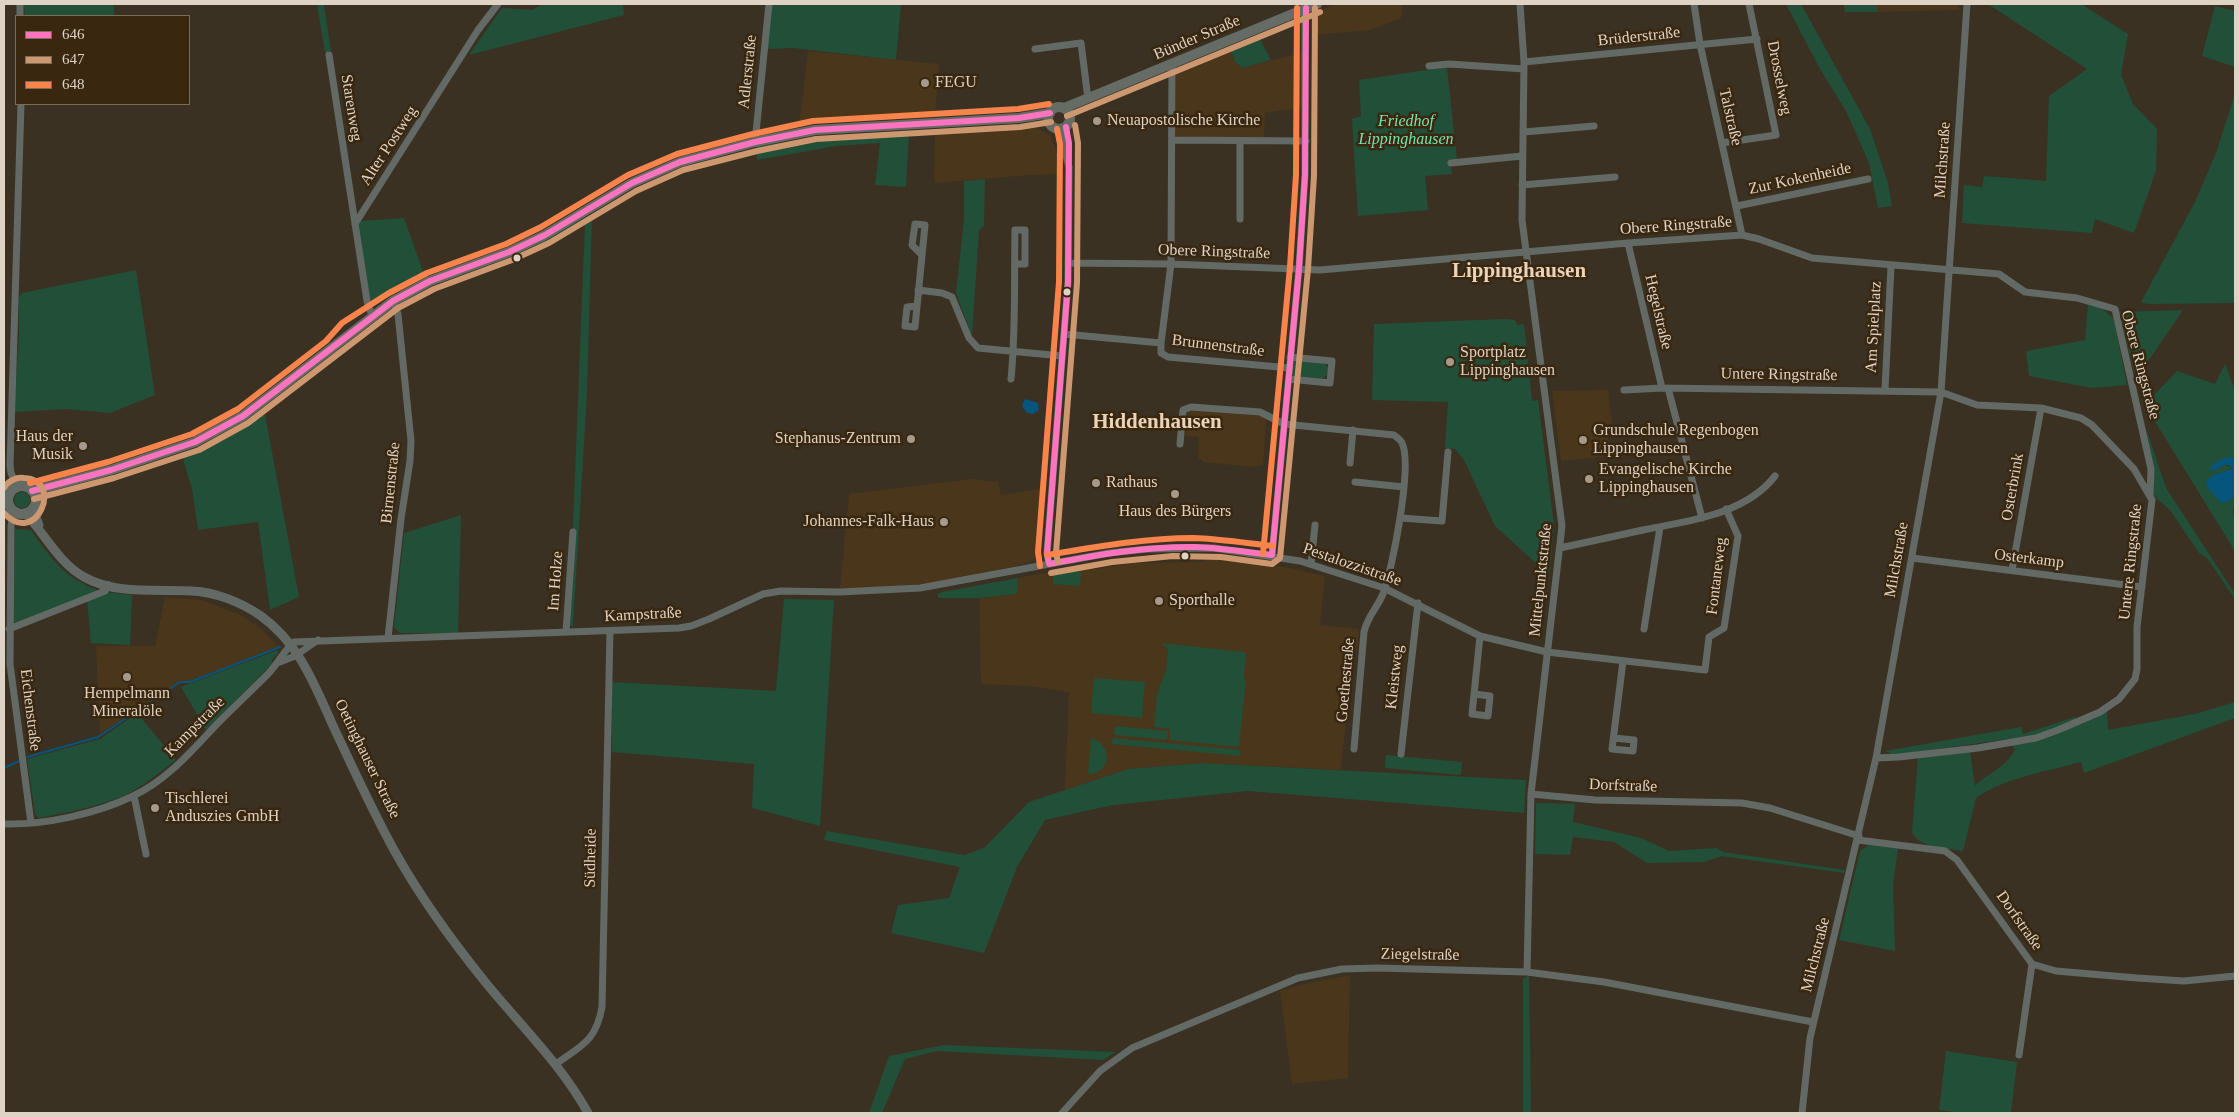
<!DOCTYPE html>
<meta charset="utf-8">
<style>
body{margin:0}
#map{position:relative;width:2239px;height:1117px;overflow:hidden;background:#3a3123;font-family:"Times New Roman",serif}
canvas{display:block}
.frame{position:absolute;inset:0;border:5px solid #ded3c5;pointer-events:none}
.legend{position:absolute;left:15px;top:15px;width:175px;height:90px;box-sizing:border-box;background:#392710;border:1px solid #7b6c58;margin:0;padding:6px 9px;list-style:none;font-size:15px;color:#ded3c5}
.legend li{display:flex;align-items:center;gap:10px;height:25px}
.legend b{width:25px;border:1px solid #7b6c58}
</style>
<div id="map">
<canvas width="2239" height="1117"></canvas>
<div class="frame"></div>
<ul class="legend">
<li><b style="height:6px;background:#fc73be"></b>646</li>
<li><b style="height:6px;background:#cd976f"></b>647</li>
<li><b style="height:6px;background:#f8844c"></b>648</li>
</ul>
</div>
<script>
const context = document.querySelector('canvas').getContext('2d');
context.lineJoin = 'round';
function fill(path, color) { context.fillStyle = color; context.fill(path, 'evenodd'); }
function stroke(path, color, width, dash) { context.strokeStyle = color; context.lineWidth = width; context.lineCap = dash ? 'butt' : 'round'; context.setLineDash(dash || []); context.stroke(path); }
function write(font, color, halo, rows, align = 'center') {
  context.font = font + ' "Times New Roman",serif'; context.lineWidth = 5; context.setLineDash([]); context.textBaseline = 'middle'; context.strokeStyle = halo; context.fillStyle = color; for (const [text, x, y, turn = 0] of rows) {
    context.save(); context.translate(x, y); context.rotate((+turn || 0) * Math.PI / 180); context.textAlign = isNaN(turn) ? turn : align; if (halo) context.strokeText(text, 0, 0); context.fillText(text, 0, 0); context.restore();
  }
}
const built = new Path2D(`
 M1336,4H1403L1401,18L1370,30L1312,35L1311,14Z
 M1877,4H1959V10L1877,12Z
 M1231,49L1234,59L1242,68L1304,52V107L1265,113L1264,137L1181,138L1177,136L1175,133L1176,72Z
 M808,51L939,64L935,116L902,115L840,119L799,126Z
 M1013,126L1034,127L1050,135L1059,157L1060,174L1030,175L934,183L935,130Z
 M1608,390L1612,424L1607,425L1610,456L1561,461L1552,391Z
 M1192,410L1260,416L1266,419L1263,465L1252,467L1204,462L1198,457L1199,437L1185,436L1187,414Z
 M972,479L998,482L1001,495L1045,488L1040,550L1037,556L1032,561L1020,565L935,582L889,587L840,588L849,494Z
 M4,511L6,515V559H4Z
 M1212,558L1285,567L1325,576L1320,625L1359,629L1357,651L1353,650L1341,770L1201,763L1128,769L1065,790L1069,692L1028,686L981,684L979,598L1016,594L1018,578L1053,571L1078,568L1097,569L1133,563L1202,562Z
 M165,597L201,600L239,614L259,627L279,647L190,681H180L100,734L96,646H155Z
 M1350,975L1348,1078L1292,1084L1280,991L1304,984Z`);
const green = new Path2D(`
 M24,4H114V16H25Z
 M317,4H324L331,51L325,53Z
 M543,4H623L624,15L469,55L502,8L532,10Z
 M772,4H901L896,60L793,48L767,49Z
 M1786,4H1801L1870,129L1888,183L1892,206L1878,208L1869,163L1846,111L1820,69Z
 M1844,4H1877V12H1845Z
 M1988,4H2081L2128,34L2121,75L2133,104L2157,129L2156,171L2134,233L2095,219L2092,233L1962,223L1964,185L1982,187L1984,176L2046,181L2049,96L2087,69Z
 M2215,6L2235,11V67L2202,56Z
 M1259,37L1271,60L1242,68L1234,60L1231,49Z
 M1447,67L1457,160H1450L1452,174L1425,176L1428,210L1358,216L1352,119L1361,116L1359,80Z
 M2235,94V303L2148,304L2141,302L2195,202L2216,153Z
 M909,133L906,187L875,185L880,143L836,146L757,160L756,146L836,136Z
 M985,179L984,226L979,230L972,336L956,293L964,219V181Z
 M592,214L587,394L573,626H569L585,222L516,260L519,254Z
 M404,218L424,274L371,305L358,225L360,221Z
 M136,270L155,395L110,413L65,409L14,412L19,334V297L22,293Z
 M2088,305L2100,307L2114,319L2127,385L2092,388L2029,376L2026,351L2085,340Z
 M2183,310L2142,370L2138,373L2134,372L2119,312Z
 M1506,319L1515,320L1517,325L1524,324L1532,401L1538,400L1554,525L1549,575L1495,526L1464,460L1455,449L1445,448L1448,402L1372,400L1374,324Z
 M1296,360L1323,363L1328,367V374L1322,379L1294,376L1293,375L1294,361Z
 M2225,364L2235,390V466L2233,458L2214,463L2212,471L2224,465L2231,467L2230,470L2214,475L2219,502L2229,501L2235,495L2233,513L2235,516V551L2141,399H2150L2177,371L2215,384Z
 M264,409L299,597L270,610L258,522L198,530L192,489L182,456L215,443Z
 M2146,428L2166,488L2235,594V599L2207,558L2199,553L2170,510L2154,496Z
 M14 500a8 8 0 1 1 16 0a8 8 0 1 1-16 0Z
 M461,515L458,633H400L394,627L404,533Z
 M15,529L31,530C52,560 64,578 100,591L15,623L13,621Z
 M1078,568L1081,573L1080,586L1053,584V571Z
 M1018,578L1017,594L979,598H938V594L942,592Z
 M105,592L132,595L130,645L91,643L87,600Z
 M784,599L834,600L820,826L752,808L754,764L612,752V682L776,691Z
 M1162,643L1243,652L1246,654L1244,679L1246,680L1239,747L1170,740V729L1154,727L1157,694L1166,670L1168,650Z
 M278,650V653L271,661L273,663L206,730L181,687Z
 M1094,678L1145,682L1142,718L1091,713Z
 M2235,702V718L2084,773L2081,762C2046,772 2006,777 1976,798L1963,851C1947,848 1919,849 1912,832L1918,757L1970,752L1975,786C1990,771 2003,770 2015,750L2008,739L1895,755L1885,751L2021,727L2023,734L2075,717L2080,723L2107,710L2108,730L2195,714Z
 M137,713L176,760C160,772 143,786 125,795C98,807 68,812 39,818L35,814L27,759L100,739Z
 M1115,726L1168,731L1167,740L1114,735Z
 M1091,738C1113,744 1112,774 1088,774Z
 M1113,738L1241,750L1240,756L1112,744Z
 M1386,755L1462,762L1461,775L1385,768Z
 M1201,763L1526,780L1524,813L1248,791L1113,805L1045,820L1017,867L984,953L891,933L898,905L949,898L960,867L824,840L827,831L964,855L984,848L1029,802L1128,769Z
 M1536,803L1575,804L1573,822L1641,838L1669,851L1717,848L1723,852L1845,870L1844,873L1721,856L1704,862L1647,863L1614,842L1573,837L1570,855L1535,854Z
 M1868,845L1898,848L1893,885L1895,951L1839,940L1860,851Z
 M1529,975L1531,1113H1523V979Z
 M944,1045L1116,1052L1103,1060L937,1051L905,1059L882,1113H869L889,1056Z
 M1946,1051L2017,1062L2011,1113H1962L1939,1110Z`);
const water = new Path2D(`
 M1025,399L1038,403L1039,410L1033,414L1027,413L1022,406Z
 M2228,457L2233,458L2235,466V495L2229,501L2221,503L2208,488L2206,481L2214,475L2232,469L2229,465H2224L2213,471L2210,469L2214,463Z`);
const stream = new Path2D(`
 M27,757L98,737L180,682H190L280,647
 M4,768L19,761`);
const minor = new Path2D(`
 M20,4V16
 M1520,4L1524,62L1522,220L1562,526L1531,794L1527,972
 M1694,4L1700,44L1742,235
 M1035,49L1081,43L1088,99
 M329,55L367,301L372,316
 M1524,62L1757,39
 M1172,65L1171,264L1161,343V353L1168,357L1290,368
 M1429,66L1449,64L1524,69
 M1066,127L1068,153
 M1524,132L1594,126
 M1173,140L1306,141
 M755,142L769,4
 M1722,143L1776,135L1749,4
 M1451,163L1522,156
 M1522,185L1615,177
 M1737,206L1868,179
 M1240,219V141
 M355,224L478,30L498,4
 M1628,243L1662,388
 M1068,263L1171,264L1320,270L1628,243L1742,235L1759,239L1812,258L1999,274L2025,292L2077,298L2115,309L2151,469L2150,495
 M918,290L942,293L952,297L969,338L978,348L1062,356
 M917,306L907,307L905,326L915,327L925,225L915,224L912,245L922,255
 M1064,334L1161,343
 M1011,379C1016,330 1014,280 1015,230H1025V264H1015
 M1289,379L1330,383L1332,361L1290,357
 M1668,388L1702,518
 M1624,390L1662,388L1941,392L1977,405L2041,408L2081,418L2092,425L2134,469L2152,500L2137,627V669L2135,679L2119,699L2100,712L2058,730L2036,738L1978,748L1899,757L1876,758
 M1885,390L1891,266
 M1180,444L1183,410L1191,407L1260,412L1284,424L1394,435C1396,437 1401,440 1402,443C1413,465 1392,571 1383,594C1377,608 1367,617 1364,632L1354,749
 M1350,463L1353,430
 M1355,482L1404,487
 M17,487L11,473L10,465L21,104
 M17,512L12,519L11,526L10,664L31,823
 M1401,518L1442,521L1448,452
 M1560,548C1588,542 1615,536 1643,530C1687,521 1745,515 1775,476
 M1272,555L1299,268L1305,175V5
 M1912,558L2142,587
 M1049,564L1047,553L1068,282L1069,167L1059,129
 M1311,564L1315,525
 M2012,570L2041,408
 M9,629L105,591L109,585
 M1644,629L1660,527
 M566,632L573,532
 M388,638L401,519L410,461L411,441L398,314L393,301
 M280,662L295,656L318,640
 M1474,694L1490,696L1488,716L1472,714L1480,636
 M1614,738L1634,740L1633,751L1612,749L1623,661
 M1401,754L1418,603
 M1531,794L1595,800L1742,803L1770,808L1859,836
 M134,796L146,854
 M4,824C45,825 96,814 133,796C168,780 193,749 219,722C235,706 252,690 268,674C278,664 284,650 294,642L679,628L691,626L709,619L763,594L781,591L839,592L920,588L1109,553L1148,549L1214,548L1300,561L1384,588L1480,636L1547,652L1705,670L1709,637L1724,628L1738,536L1726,509
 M1858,840L1945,851L1957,860L2032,964L2056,971L2137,978L2184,981L2235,976
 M2019,1055L2032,964
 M556,1064C582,1045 596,1041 602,1007L610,631
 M1062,1113L1100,1071L1132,1048L1298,978L1342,969L1377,968L1527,972L1604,982L1813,1022
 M1802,1113L1810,1038L1876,758L1941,392L1967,4`);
const tertiary = new Path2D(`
 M33,509L39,525
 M25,513C45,534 58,562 84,577C116,595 157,589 192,591C215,592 241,602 261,616C300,644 315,686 334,728C353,768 372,810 394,850C420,897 452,941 486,983C521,1026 561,1064 588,1113`);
const secondary = new Path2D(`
 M1048 118a11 11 0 1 1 22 0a11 11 0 1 1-22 0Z
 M1064,108L1317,4
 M8 500a14 14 0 1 1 28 0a14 14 0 1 1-28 0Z
 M32,491L111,470L195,442L243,416L393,301L430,281L509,252L545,235L632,183L680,162L755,142L815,130L1019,118L1050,113`);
const bus1 = new Path2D(`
 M32,491L111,470L195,442L243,416L393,301L430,281L509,252L545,235L632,183L680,162L755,142L815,130L1019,118L1050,113
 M1272,555L1299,268L1305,175L1306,8
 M1049,564L1047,553L1068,282L1069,143L1066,127
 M1049,564C1097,555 1146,546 1195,547C1221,548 1246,552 1272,555`);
const bus2 = new Path2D(`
 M1067,116L1320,12
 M4,488C8,481 16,477 24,478C65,480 36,548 4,513
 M34,499L114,478L199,450L248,423L398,308L434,289L512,260L549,243L636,191L683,170L757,151L816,139L1020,127L1051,122
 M1058,562L1056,553L1077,283L1078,143L1075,125
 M1051,573L1112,562L1173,556L1221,557L1272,564L1280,558L1308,269L1314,176L1315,8`);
const bus3 = new Path2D(`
 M30,483L108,462L192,434L238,409L326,341L342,323L389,293L427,273L506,244L541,227L628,175L677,154L753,134L813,121L1018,109L1049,104
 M1263,554L1290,267L1296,175L1297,8
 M1047,555C1095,547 1144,538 1193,538C1220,539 1246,543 1273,546
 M1040,566L1038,552L1059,282L1060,144L1057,129`);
const markers = [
 [925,83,5,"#a59a8c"],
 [1097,121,5,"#a59a8c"],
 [517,258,4.5,"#ded3c5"],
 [1067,292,4.5,"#ded3c5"],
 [1450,362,5,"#a59a8c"],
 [911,439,5,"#a59a8c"],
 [1583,440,5,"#a59a8c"],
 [83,446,5,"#a59a8c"],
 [1589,479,5,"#a59a8c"],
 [1096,483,5,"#a59a8c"],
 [1175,494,5,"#a59a8c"],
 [944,522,5,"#a59a8c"],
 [1185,556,4.5,"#ded3c5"],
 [1159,601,5,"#a59a8c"],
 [127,677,5,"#a59a8c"],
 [155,808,5,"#a59a8c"]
];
const streetNames = [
 ["Brüderstraße",1639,37,-6],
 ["Bünder Straße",1197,38,-23],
 ["Adlerstraße",748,72,-84],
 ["Drosselweg",1779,78,79],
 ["Starenweg",351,108,81],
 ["Talstraße",1730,117,77],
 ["Alter Postweg",389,146,-57],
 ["Milchstraße",1943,160,-86],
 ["Zur Kokenheide",1800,179,-12],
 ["Obere Ringstraße",1676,226,-4],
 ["Obere Ringstraße",1214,252,2],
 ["Hegelstraße",1658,312,77],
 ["Am Spielplatz",1874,327,-87],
 ["Brunnenstraße",1218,346,7],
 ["Obere Ringstraße",2140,365,75],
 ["Untere Ringstraße",1779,375,1],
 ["Birnenstraße",391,483,-84],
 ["Osterbrink",2013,487,-80],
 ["Osterkamp",2029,559,7],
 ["Milchstraße",1897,560,-80],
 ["Untere Ringstraße",2131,562,-84],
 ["Pestalozzistraße",1352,565,19],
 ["Fontaneweg",1717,576,-83],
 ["Mittelpunktstraße",1541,580,-84],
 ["Im Holze",556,581,-86],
 ["Kampstraße",643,615,-3],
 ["Kleistweg",1395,677,-84],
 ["Goethestraße",1346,680,-85],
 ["Eichenstraße",30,710,83],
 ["Kampstraße",195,727,-45],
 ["Oetinghauser Straße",367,759,64],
 ["Dorfstraße",1623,786,2],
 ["Südheide",591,858,-89],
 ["Dorfstraße",2019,921,55],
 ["Ziegelstraße",1420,955,1],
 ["Milchstraße",1816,955,-76]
];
const poiNames = [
 ["FEGU",935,83],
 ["Neuapostolische Kirche",1107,121],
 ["Sportplatz",1460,353],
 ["Lippinghausen",1460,371],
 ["Grundschule Regenbogen",1593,431],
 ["Lippinghausen",1593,449],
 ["Haus der",73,437,"right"],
 ["Musik",73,455,"right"],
 ["Stephanus-Zentrum",901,439,"right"],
 ["Evangelische Kirche",1599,470],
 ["Lippinghausen",1599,488],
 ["Rathaus",1106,483],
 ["Haus des Bürgers",1175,512,"center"],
 ["Johannes-Falk-Haus",934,522,"right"],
 ["Sporthalle",1169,601],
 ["Hempelmann",127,694,"center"],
 ["Mineralöle",127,712,"center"],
 ["Tischlerei",165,799],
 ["Anduszies GmbH",165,817]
];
const parkNames = [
 ["Friedhof",1406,122],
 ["Lippinghausen",1406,140]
];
const districtNames = [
 ["Lippinghausen",1519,272],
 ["Hiddenhausen",1157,423]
];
fill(built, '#4a361a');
fill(green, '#224f38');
fill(water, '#06557c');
stroke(stream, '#06557c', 2);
stroke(minor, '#636a65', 7);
stroke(tertiary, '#636a65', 9);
stroke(secondary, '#646c65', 10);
stroke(bus1, '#fc73be', 6);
stroke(bus2, '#cd976f', 6);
stroke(bus3, '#f8844c', 6);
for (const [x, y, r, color] of markers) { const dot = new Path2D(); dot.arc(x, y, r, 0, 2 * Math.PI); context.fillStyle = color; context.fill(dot); stroke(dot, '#392710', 2); }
write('16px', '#ded3c5', '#392710', streetNames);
write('16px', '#ded3c5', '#392710', poiNames, 'left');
write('italic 16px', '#75e6af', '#392710', parkNames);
write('bold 21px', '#ead3b8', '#392710', districtNames);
</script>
